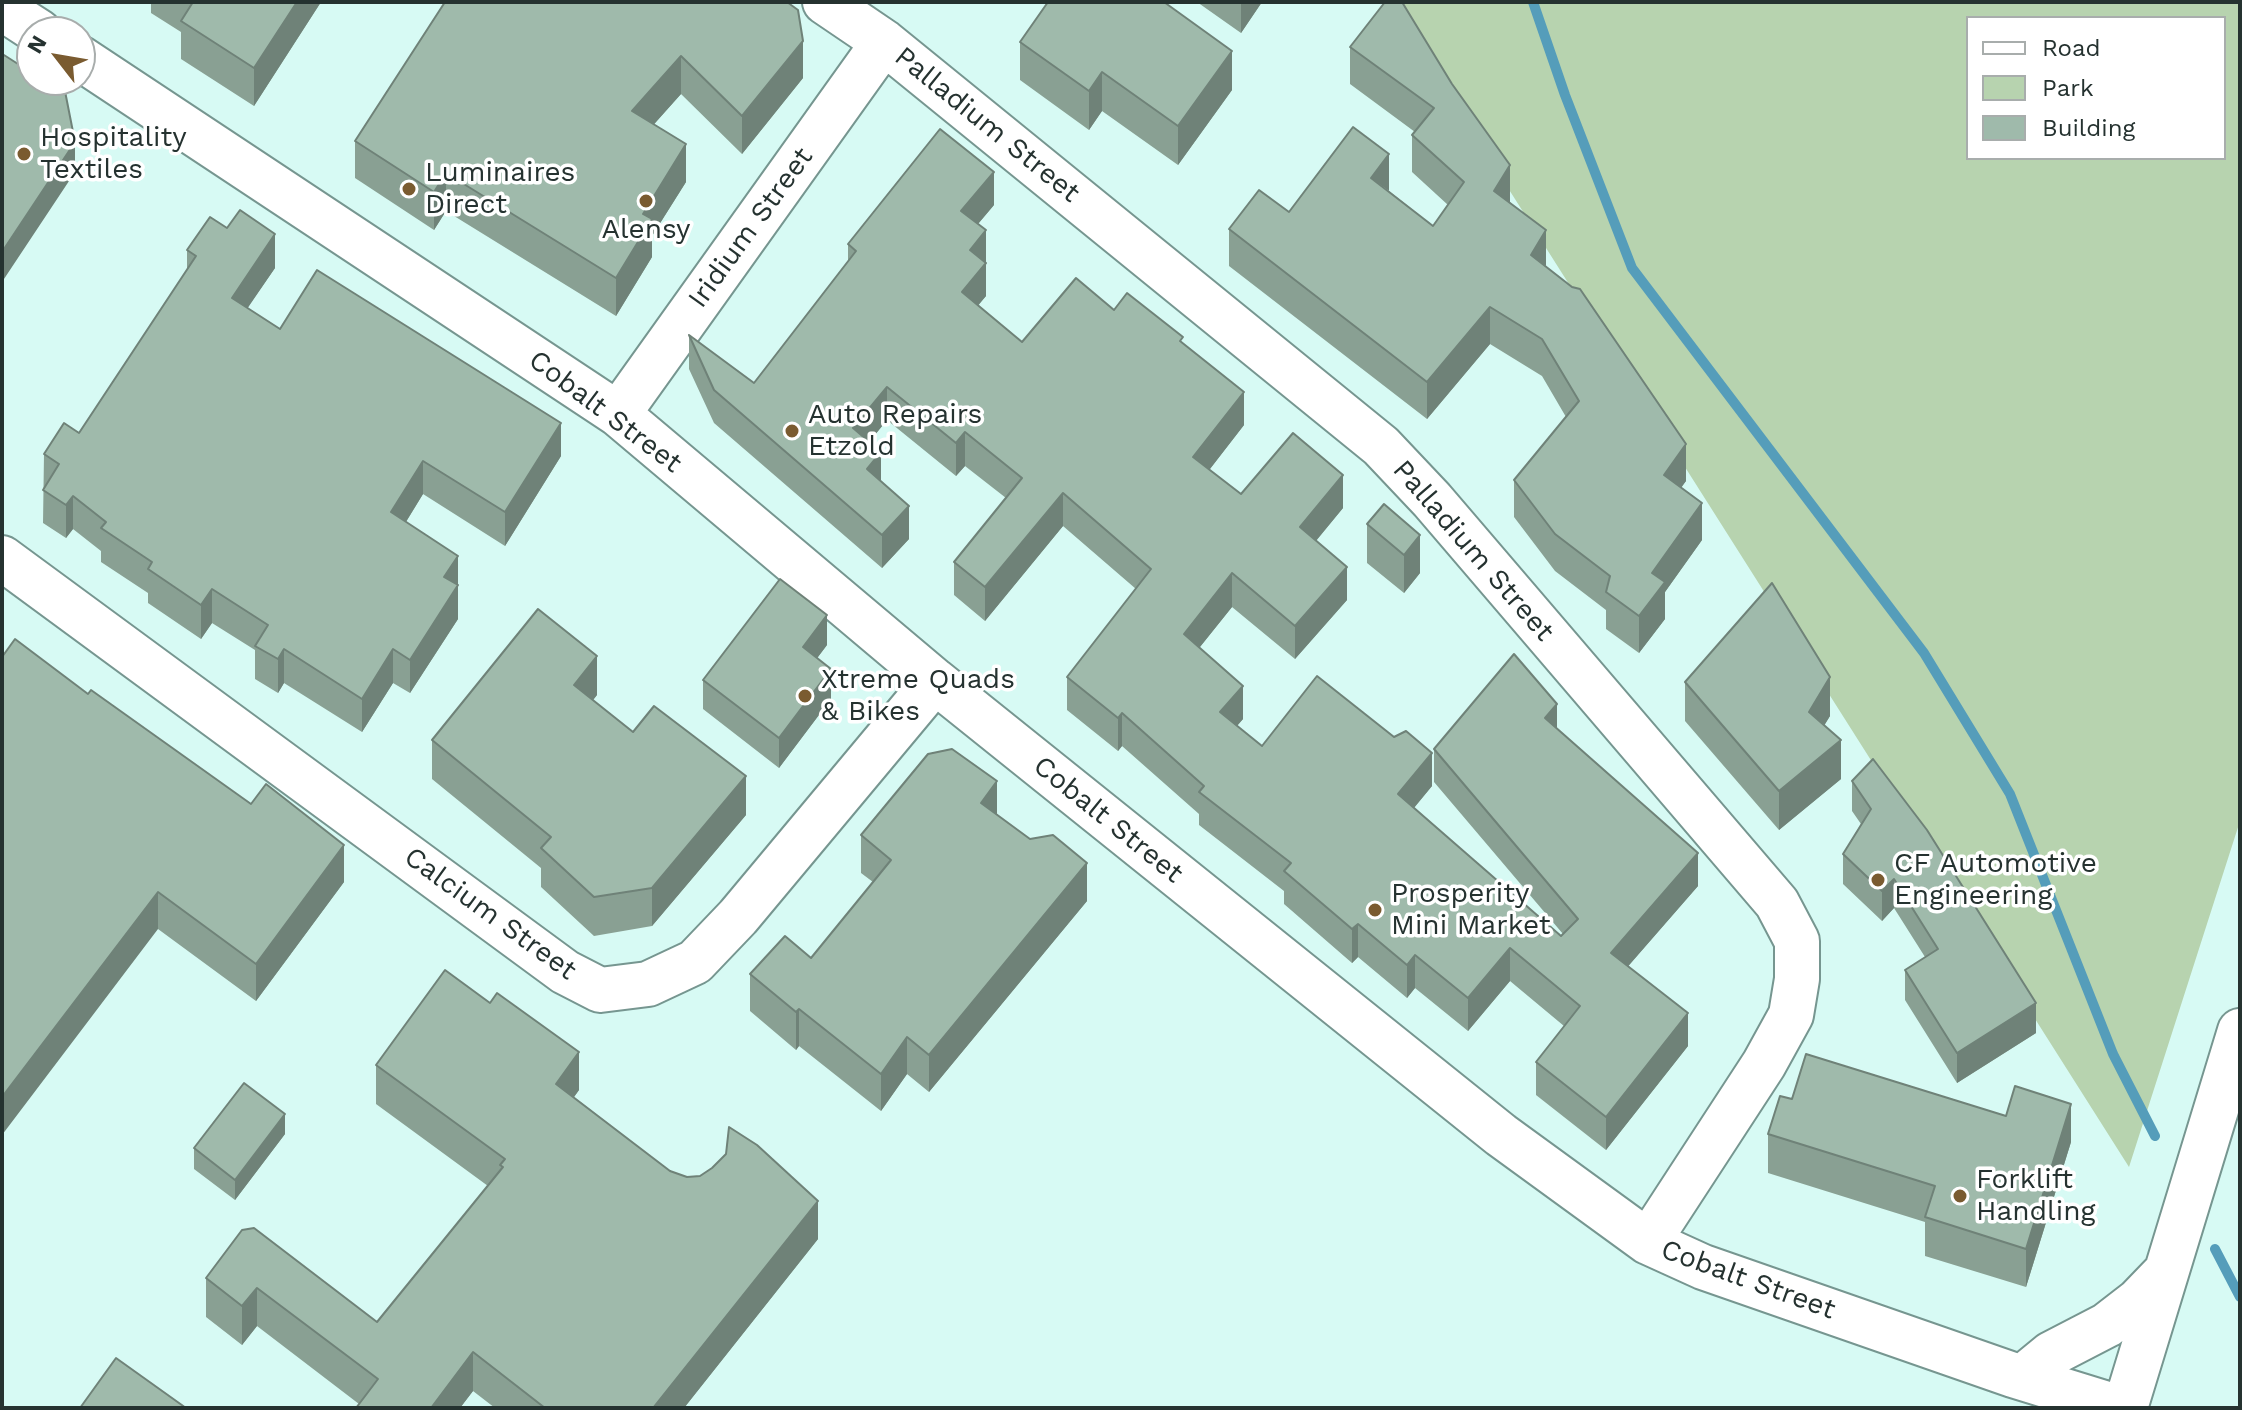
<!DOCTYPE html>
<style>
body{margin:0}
#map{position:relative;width:2242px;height:1410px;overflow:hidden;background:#d7faf4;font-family:"Work Sans",sans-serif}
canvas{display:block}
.frame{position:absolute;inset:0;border:4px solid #253230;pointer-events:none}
.legend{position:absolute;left:1966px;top:16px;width:260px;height:144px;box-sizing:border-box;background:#fff;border:2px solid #a8adac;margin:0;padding:10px 14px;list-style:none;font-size:24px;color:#253230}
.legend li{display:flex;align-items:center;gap:16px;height:40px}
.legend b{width:40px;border:2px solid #a8adac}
.north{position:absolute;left:16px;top:16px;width:80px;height:80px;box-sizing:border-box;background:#fff;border:2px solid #a8adac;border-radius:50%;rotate:301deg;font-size:22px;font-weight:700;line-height:32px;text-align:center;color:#253230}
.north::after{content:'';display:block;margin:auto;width:28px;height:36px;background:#7a5b30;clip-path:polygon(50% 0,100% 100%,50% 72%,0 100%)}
</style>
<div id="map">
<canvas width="2242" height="1410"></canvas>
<div class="frame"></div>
<ul class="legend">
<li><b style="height:10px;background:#fff"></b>Road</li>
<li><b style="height:22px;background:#b7d3af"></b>Park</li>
<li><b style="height:22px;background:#9fbaab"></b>Building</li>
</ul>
<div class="north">N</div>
</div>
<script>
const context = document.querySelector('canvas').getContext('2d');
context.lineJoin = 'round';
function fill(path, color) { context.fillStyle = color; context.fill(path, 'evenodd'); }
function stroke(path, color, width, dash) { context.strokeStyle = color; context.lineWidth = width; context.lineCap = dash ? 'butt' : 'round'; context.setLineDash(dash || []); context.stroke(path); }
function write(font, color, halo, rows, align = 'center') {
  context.font = font + ' "Work Sans",sans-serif'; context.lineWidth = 7; context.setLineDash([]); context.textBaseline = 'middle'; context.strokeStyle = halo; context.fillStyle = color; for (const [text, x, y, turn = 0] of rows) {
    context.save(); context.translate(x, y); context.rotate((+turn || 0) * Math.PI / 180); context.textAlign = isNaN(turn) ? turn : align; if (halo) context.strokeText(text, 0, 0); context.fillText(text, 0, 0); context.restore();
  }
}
const green = new Path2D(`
 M1390,2H2240V821L2129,1167ZM1968,18H2224V158H1968Z`);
const stream = new Path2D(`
 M1533,2L1565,95L1632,268L1924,653L2010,794L2113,1054L2155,1136
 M2215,1249L2240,1297`);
const minor = new Path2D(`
 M825,2L884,42L1381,446L1432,500L1777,903L1797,941V979L1791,1015L1764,1064L1648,1242
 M2,8L39,32
 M80,58L618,414L935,681L1501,1135L1648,1242L1703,1267L2013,1375L2120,1408
 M618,414L884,42
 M2,558L565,972L600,990L648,984L695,962L738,917L935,681
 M2023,1377L2051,1354L2107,1325L2138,1301L2165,1273
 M2125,1408L2240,1031`);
const wall = new Path2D(`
 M151,2H321L254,106L181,59V32L151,13Z
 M445,2L803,78L742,154L681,94L654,124L686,182L652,236V257L616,316L446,211L434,230L355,178V141Z
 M1197,2H1262L1241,33Z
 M1385,2L1510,202L1546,266L1686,481L1681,487L1702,540L1665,592V619L1639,653L1606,629V610L1555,571L1514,517V480L1566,417L1542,376L1490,344L1427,419L1229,266V229L1289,212L1389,191L1433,226L1448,205L1412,172V135L1415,132L1350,84V47Z
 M1020,42L1232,90L1178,165L1102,111L1089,130L1020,80Z
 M994,205L978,224L986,230V296L978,305L1022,342L1114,310L1183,344L1244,425L1209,470L1241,494L1343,508L1316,541L1347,600L1295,659L1232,607L1199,648L1243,719L1237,726L1262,746L1432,786L1414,808L1561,936L1563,934L1434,782V749L1557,728L1698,886L1628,966L1688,1046L1606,1150L1536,1095V1062L1564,1026L1510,981L1468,1031L1415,988L1407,998L1358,957L1352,963L1284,904V891L1199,825V814L1122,746L1118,751L1067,710V677L1136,589L1063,526L985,621L954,595V562L1006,498L965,466L956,476L887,420L869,442L881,481L909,539L882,568L714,423L689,369V335L754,383L848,261V244Z
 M187,250L275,268L247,308L280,329L561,456L505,546L423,494L406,522L458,556V619L410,693L393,683L362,732L284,683L278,693L255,679V650L212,623L201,639L148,603V593L101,562V551L73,529L66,538L43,523L44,454L79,433L187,270Z
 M1384,504L1420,573L1404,593L1367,563V524Z
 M827,645L817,658L831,699L779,768L703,709V680Z
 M2,657L344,882L256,1001L158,929Z
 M1685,682L1830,716L1824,725L1841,779L1779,830L1685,721Z
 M597,695L593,700L633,732L746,815L652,926L594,936L541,887V868L432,779V740Z
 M1852,781L2036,1033L1957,1083L1905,1000V970L1925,957L1894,908L1882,921L1843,884V854L1861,824L1852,811Z
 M997,814L1087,901L929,1092L907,1074L881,1111L799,1046L796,1050L750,1011V974L811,958L873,882L861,873V835Z
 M376,1065L579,1090L574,1097L670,1171L818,1239L684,1408H495L473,1391L460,1408H356L359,1404L257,1326L242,1345L206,1317V1278L242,1230L377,1322L488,1186L376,1104Z
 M1792,1099L2071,1142L2026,1287L1925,1256V1222L1768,1173V1134Z
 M285,1134L235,1200L194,1169V1148Z`);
const shadedWall = new Path2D(`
 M297,2H321L254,106V68Z
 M1241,2H1262L1241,33Z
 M803,41V78L742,154V116Z
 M1232,51V90L1178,165V126Z
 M681,56V94L632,149V111Z
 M1102,72V111L1089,130V91Z
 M75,142V172L2,282V252Z
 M686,144V182L652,236V257L616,316V278L643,214Z
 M1389,154V191L1371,178Z
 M1510,165V202L1494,228V191Z
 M994,172V205L961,244V211Z
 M446,173V211L434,230V192Z
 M986,230V296L962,325V292L970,250Z
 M1546,230V266L1531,255Z
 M275,234V268L232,331V298Z
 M1490,307V344L1427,419V382Z
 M887,387V420L853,462V428Z
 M1244,392V425L1193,491V457Z
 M561,423V456L505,546V512Z
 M965,432V466L956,476V443Z
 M1686,444V481L1664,512V475Z
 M881,452V486L867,469Z
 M423,461V494L391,546V512Z
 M1343,475V508L1300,560V527Z
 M1063,493V526L985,621V587Z
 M73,496V529L66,538V505Z
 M1702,503V540L1665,592V619L1639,653V616L1652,573Z
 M909,506V539L882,568V535Z
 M1420,535V573L1404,593V555Z
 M458,556V619L410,693V660L444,577Z
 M1347,567V600L1295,659V626Z
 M1232,573V607L1184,667V634Z
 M212,589V623L201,639V605Z
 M827,615V645L803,677V647Z
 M284,649V683L278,693V659Z
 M393,649V683L362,732V699Z
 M597,656V695L574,724V685Z
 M831,669V699L779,768V738Z
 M1830,677V716L1809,751V712Z
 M1243,686V719L1220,745V712Z
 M1557,704V737L1545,718Z
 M1122,713V746L1118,751V718Z
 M1841,740V779L1779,830V791Z
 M1432,753V786L1398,827V794Z
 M746,776V815L652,926V888Z
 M997,781V818L981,803Z
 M344,845V882L256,1001V964Z
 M1698,853V886L1611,986V953Z
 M1087,863V901L929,1092V1055Z
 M1894,879V908L1882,921V891Z
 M158,892V929L2,1135V1097Z
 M1358,924V957L1352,963V929Z
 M1510,948V981L1468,1031V998Z
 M1415,955V988L1407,998V965Z
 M2036,1003V1033L1957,1083V1053Z
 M799,1009V1046L796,1050V1012Z
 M1688,1013V1046L1606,1150V1117Z
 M907,1037V1074L881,1111V1074Z
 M579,1052V1090L556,1122V1084Z
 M2071,1104V1142L2026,1287V1249Z
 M285,1114V1134L235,1200V1180Z
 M818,1201V1239L684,1408H653Z
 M257,1288V1326L242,1345V1306Z
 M473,1352V1391L460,1408H431Z`);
const building = new Path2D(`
 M193,2H297L254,68L181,21Z
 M445,2H787L798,10L803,41L742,116L681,56L632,111L686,144L643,214L652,219L616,278L446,173L434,192L355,141Z
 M1048,2H1164L1232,51L1178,126L1102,72L1089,91L1020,42Z
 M1385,2H1402L1452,84L1510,165L1494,191L1546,230L1531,255L1572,287L1580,289L1686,444L1664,475L1702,503L1652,573L1665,582L1639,616L1606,592L1610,576L1555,534L1514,480L1579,401L1542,339L1490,307L1427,382L1229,229L1259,190L1289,212L1353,127L1389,154L1371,178L1433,226L1464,182L1412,135L1434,108L1350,47Z
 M4,55L32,73V80H61L63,81L75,142L2,252V58Z
 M940,129L994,172L961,211L986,230L970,250L986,263L962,292L1022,342L1076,278L1114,310L1127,293L1183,337L1180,341L1244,392L1193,457L1241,494L1293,433L1343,475L1300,527L1347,567L1295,626L1232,573L1184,634L1243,686L1220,712L1262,746L1317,676L1394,737L1406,731L1432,753L1398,794L1561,936L1578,919L1434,749L1514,654L1557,704L1545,718L1698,853L1611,953L1688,1013L1606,1117L1536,1062L1580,1006L1510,948L1468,998L1415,955L1407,965L1358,924L1352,929L1284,871L1291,863L1199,792L1204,786L1122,713L1118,718L1067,677L1151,569L1063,493L985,587L954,562L1022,478L965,432L956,443L887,387L853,428L881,452L867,469L909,506L882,535L714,390L689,335L754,383L856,251L848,244Z
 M240,210L275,234L232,298L280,329L317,270L561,423L505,512L423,461L391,512L458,556L444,577L458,585L410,660L393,649L362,699L284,649L278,659L255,646L268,625L212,589L201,605L148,569L152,562L101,528L106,522L73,496L66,505L43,490L59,464L44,454L64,423L79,433L196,256L187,250L210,217L227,228Z
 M1384,504L1420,535L1404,555L1367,524Z
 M780,579L827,615L803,647L831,669L779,738L703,680Z
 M1772,583L1830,677L1809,712L1841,740L1779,791L1685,682Z
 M538,609L597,656L574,685L633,732L654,706L746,776L652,888L594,897L541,848L551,837L432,740Z
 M15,639L88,694L91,690L251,804L266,784L344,845L256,964L158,892L2,1097V657Z
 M952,749L997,781L981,803L1030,839L1053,835L1087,863L929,1055L907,1037L881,1074L799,1009L796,1012L750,974L785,936L811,958L891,860L861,835L928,754Z
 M1873,759L1927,830L2036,1003L1957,1053L1905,970L1938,949L1894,879L1882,891L1843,854L1871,809L1852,781Z
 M445,970L490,1003L497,993L579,1052L556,1084L670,1171L687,1177L700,1176L712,1168L726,1154L729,1127L757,1145L818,1201L653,1408H545L473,1352L431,1408H356L378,1379L257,1288L242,1306L206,1278L242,1230L254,1228L377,1322L503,1167L500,1165L505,1159L376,1065Z
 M1806,1054L2006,1116L2015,1086L2071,1104L2026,1249L1925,1217L1935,1186L1768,1134L1780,1096L1792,1099Z
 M244,1083L285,1114L235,1180L194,1148Z
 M116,1358L186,1408H80Z`);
const markers = [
 [24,154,8,"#7a5b30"],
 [409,189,8,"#7a5b30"],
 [646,201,8,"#7a5b30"],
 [792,431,8,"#7a5b30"],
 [805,696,8,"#7a5b30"],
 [1878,880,8,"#7a5b30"],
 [1375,910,8,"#7a5b30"],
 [1960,1196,8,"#7a5b30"]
];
const streetNames = [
 ["Palladium Street",987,125,39],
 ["Iridium Street",751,228,-54],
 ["Cobalt Street",605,412,37],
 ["Palladium Street",1473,551,49],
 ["Cobalt Street",1108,820,39],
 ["Calcium Street",490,914,36],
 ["Cobalt Street",1748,1280,20]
];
const poiNames = [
 ["Hospitality",40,138],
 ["Textiles",40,170],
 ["Luminaires",425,173],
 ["Direct",425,205],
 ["Alensy",646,230,"center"],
 ["Auto Repairs",808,415],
 ["Etzold",808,447],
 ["Xtreme Quads",821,680],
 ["& Bikes",821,712],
 ["CF Automotive",1894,864],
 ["Engineering",1894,896],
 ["Prosperity",1391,894],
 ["Mini Market",1391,926],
 ["Forklift",1976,1180],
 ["Handling",1976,1212]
];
fill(green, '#b7d3af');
stroke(stream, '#559dba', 10);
stroke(minor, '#769690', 48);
stroke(minor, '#fff', 44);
fill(wall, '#89a093');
fill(shadedWall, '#6f8278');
fill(building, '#9fbaab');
stroke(building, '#6f8278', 2);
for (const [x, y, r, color] of markers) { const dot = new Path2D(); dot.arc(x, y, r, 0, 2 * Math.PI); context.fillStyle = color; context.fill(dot); stroke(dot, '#fff', 3); }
write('28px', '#253230', '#fff', streetNames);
write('28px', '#253230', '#fff', poiNames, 'left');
</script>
